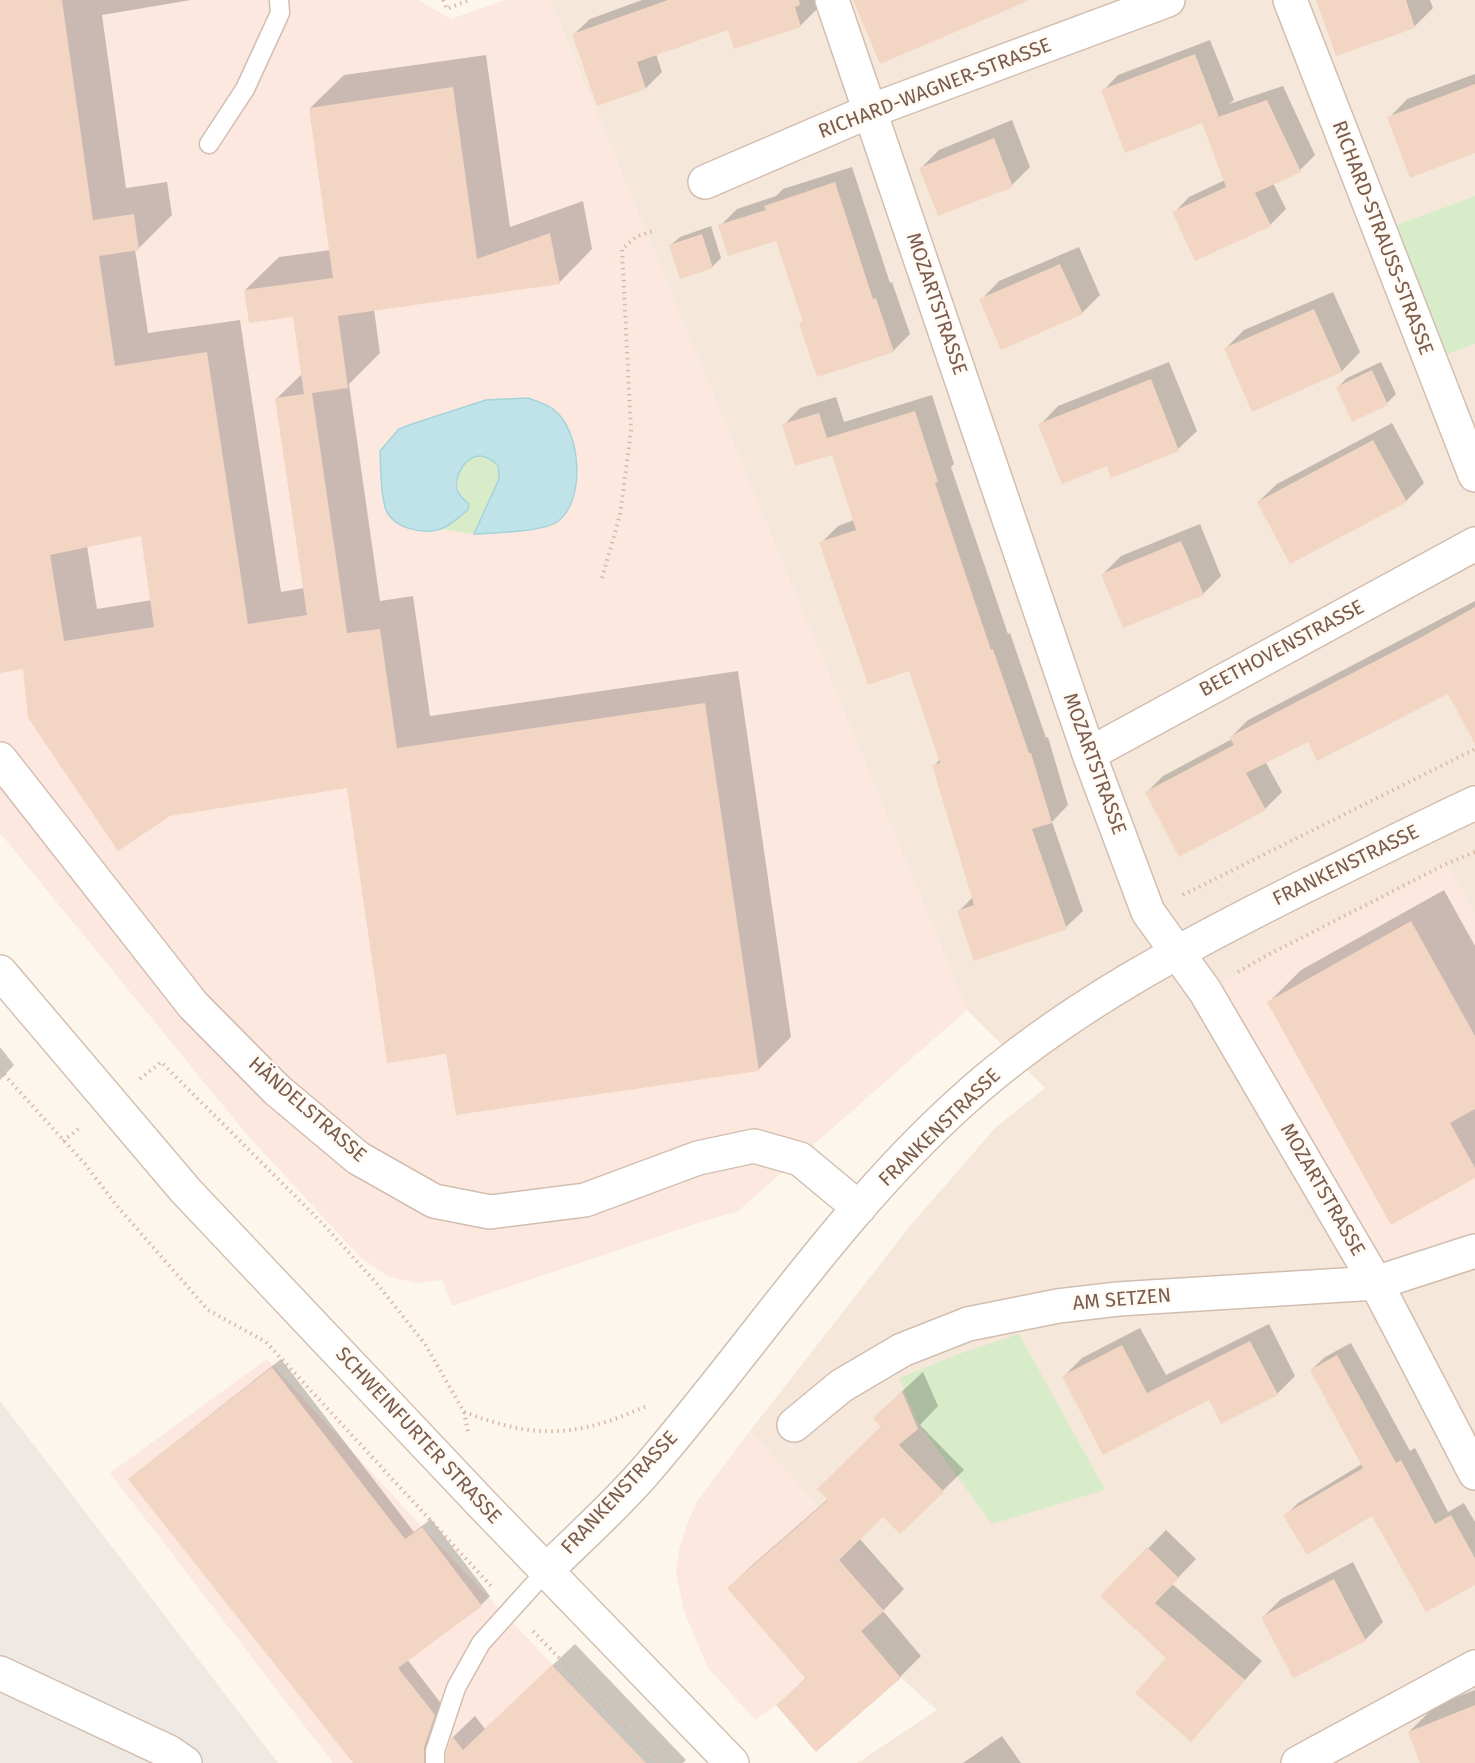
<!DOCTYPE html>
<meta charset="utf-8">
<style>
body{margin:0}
canvas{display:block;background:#fdf6ec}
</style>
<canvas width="1475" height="1763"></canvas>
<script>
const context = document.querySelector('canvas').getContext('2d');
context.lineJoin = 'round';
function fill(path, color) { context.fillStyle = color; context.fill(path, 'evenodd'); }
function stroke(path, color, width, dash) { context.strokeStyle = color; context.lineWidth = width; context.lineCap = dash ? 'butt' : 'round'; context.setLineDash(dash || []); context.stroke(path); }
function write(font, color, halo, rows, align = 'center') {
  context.font = font + ' "Fira Sans",sans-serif'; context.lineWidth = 5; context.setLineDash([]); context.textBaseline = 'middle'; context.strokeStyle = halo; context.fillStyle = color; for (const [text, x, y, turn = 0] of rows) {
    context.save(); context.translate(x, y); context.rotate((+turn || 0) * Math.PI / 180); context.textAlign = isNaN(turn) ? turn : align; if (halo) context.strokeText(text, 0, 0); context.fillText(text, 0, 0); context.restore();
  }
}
const residential = new Path2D(`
 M550,0H1475V196L1393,226L1440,357L1475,344V915L1447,865L1475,1249V1763H857L937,1710L901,1678L861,1631L884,1611L902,1591L820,1509L750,1431L910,1226L995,1128L1045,1088L967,1010Z`);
const commercial = new Path2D(`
 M0,0H418L451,19L505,0H550L967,1010L737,1212L713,1218L452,1306L442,1280L415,1283L387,1276L360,1257L248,1136L0,833Z
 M1447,865L1475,915V1249L1377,1280L1202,995L1265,957Z
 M267,1359L422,1527L646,1763H333L110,1473Z
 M750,1431L820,1509L902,1591L884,1611L776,1705L755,1720L708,1668L684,1611L676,1572L679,1550L687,1524L696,1503Z`);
const industrial = new Path2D(`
 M0,1401L278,1763H0Z`);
const green = new Path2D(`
 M1475,196V344L1440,357L1393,226Z
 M480,456L489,458L498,465L499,479L474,534L441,529L456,520L469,504C451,486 455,463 480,456Z
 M1019,1334L1105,1490L992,1524L918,1423L899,1378L959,1354Z`);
const water = new Path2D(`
 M528,398C536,401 546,404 553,409C582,430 586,502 557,522C542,532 494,533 474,534L499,479L498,465C492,461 488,456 480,456C466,456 454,475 457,489C459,495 464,500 469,504L468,510C460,516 451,525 441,529C422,535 391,528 385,507C380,489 381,469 380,451L399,429L415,423L486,400Z`);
const shadow = new Path2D(`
 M0,0H191L102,15L126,188L167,182L172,215L139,248L135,249L148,333L240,320L281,592L304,588L277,398L303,373L294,315L245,290L279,257L331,250L310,108L344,75L486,55L510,227L583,201L592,249L559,283L374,309L380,353L349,384L380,601L413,596L430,716L738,671L791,1037L758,1070L448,1052L348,786L25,668L0,671ZM142,534L152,600L97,609L87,546Z
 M642,0H814L817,9L800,26L729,28L656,54L662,72L646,88L573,35L590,19Z
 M1322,0H1430L1433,8L1415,26L1337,54Z
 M1210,40L1234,100L1229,104L1283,86L1315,155L1300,170L1273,183L1286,209L1270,225L1174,213L1189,197L1225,180L1203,121L1103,91L1118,75Z
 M1475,74V151L1389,118L1407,99Z
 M1012,120L1030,167L1012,185L921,168L939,150Z
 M852,167L890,283L892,282L910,334L893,351L801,323L804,321L777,239L720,226L737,209L776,196L783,189Z
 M711,226L721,258L712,267L671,245L680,237Z
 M1079,247L1100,295L1082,313L981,300L999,281Z
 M1333,292L1360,352L1342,371L1253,410L1226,348L1244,330Z
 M1169,362L1197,431L1178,449L1040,425L1058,406Z
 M1381,362L1396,394L1387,403L1353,420L1338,387L1347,378Z
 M932,395L954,464L951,467L1008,634L1010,633L1046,738L1048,737L1068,805L1052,822L1083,911L1066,927L959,911L973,897L934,766L940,759L910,669L821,543L838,526L854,520L833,453L784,425L800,408L836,397L844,422Z
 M1392,423L1424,483L1406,501L1258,502L1277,484Z
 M1200,524L1221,576L1203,594L1103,574L1121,556Z
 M1475,601V692H1449L1308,740L1265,761L1282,792L1265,809L1146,793L1163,776L1232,739L1231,737L1248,720Z
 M1444,890L1475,946V1177L1269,1002L1301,970Z
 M0,1047L14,1065L0,1080Z
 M1269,1324L1295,1376L1277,1394L1210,1398L1104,1453L1063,1377L1082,1358L1140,1328L1166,1375Z
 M1351,1343L1410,1451L1415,1448L1448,1512L1464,1503L1475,1522V1583L1373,1514L1285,1516L1298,1503L1362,1464L1311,1370L1325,1357Z
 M281,1359L414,1532L431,1519L490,1596L481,1605L407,1659L443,1706L438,1763H355L139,1471Z
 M923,1372L938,1406L920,1425L964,1470L900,1532L883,1515L859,1538L904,1589L883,1611L921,1656L900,1677L816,1750L778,1705L807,1677L729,1588L750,1567L828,1499L819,1489L882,1426L896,1397Z
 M1166,1530L1196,1559L1172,1584L1262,1661L1191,1740L1168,1658L1102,1596Z
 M1353,1562L1383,1622L1365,1640L1263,1617L1281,1599Z
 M575,1644L686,1760L683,1763H447L453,1737L475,1716L485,1729Z
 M1475,1690V1763H1422L1409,1732L1436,1705Z
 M1002,1736L1021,1763H963Z`);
const building = new Path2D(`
 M0,0H62L93,220L134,214L139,250L99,256L115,366L207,352L248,624L307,615L275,398L304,394L293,317L249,323L244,290L333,278L309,108L453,87L477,259L550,233L560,284L338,316L348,388L312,393L347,633L380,629L397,748L705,703L759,1071L456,1115L446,1054L387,1063L347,788L170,816L118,851L28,718L23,669L0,673ZM141,536L154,627L64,641L50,555Z
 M668,0H799L800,5L795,7L801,27L734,49L728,30L637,62L646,89L597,106L572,34Z
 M853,0H1028V1L880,64Z
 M1316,0H1406L1415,28L1336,56Z
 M1195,54L1219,117L1212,119L1267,100L1301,172L1255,193L1271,226L1195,261L1172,212L1226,187L1202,123L1125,153L1101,90Z
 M1475,84V153L1410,178L1387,117Z
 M994,138L1013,187L938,216L919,168Z
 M835,182L873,299L876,298L894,352L817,377L799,323L803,322L776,241L728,256L718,225L766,210L764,206Z
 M702,234L713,268L680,279L669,245Z
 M1060,264L1083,314L1001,350L979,299Z
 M1314,309L1342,372L1252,412L1224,348Z
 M1372,370L1388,405L1352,422L1336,387Z
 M1151,379L1179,451L1111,478L1107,466L1062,484L1038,424Z
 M915,411L938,482L935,483L991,650L993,649L1029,753H1031L1052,823L1032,829L1067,929L974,961L957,911L974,905L932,765L940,763L909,671L868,685L819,542L856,530L832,455L795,466L782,424L819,413L827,438Z
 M1373,440L1407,502L1290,564L1257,502Z
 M1181,541L1204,595L1123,628L1101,574Z
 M1475,607V744L1448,694L1317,761L1308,742L1246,773L1266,810L1179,857L1145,792L1234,745L1229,737L1418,639Z
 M1411,921L1475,1036V1109L1450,1123L1475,1168V1178L1391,1225L1267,1002Z
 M1250,1341L1278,1395L1221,1424L1209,1400L1103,1455L1062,1376L1122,1345L1147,1393Z
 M1337,1355L1396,1463L1401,1460L1435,1524L1451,1515L1475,1558V1585L1426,1612L1372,1516L1307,1555L1283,1515L1363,1468L1310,1370Z
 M272,1367L405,1539L422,1527L482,1606L398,1668L435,1715L424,1747V1763H353L128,1479Z
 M902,1391L918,1429L899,1445L944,1492L900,1534L883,1517L839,1560L884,1611L861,1631L901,1678L816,1752L776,1705L806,1679L727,1588L828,1500L817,1489L880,1427L883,1429L873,1418Z
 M1147,1547L1179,1578L1155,1603L1245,1680L1191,1742L1135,1693L1166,1658L1100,1596Z
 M1334,1579L1366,1641L1293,1678L1261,1617Z
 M552,1665L646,1763H446V1753L452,1736L463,1750Z
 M1475,1705V1763H1420L1408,1732Z`);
const path = new Path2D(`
 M443,0L447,9L469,0
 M602,578L620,515L631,431L622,249L636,237L653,231
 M1183,895L1475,749
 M1238,972L1264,957L1444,865L1475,852
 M0,1070L85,1164L117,1206L208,1310L266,1342L491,1586
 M140,1079L161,1062L324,1225L378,1285L425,1344L464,1412C518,1432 553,1439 609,1421C622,1417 635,1410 648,1406
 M63,1141L81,1127
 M464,1412L468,1432
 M533,1631L661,1763`);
const lane = new Path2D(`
 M209,144L245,89L280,13L279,0
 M435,1763V1751L456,1688L481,1643L546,1571`);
const street = new Path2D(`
 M832,0L1089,754L1148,912L1205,991L1376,1283L1475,1473
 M1290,0L1475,475
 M705,182L870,111L1168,0
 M1089,754L1475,544
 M0,759L193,1005L277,1090L358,1158L434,1201L490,1212L585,1200L698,1158L754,1146L800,1159L859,1208
 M794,1425L841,1386L902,1350L968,1324L1058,1306L1118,1299L1376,1283L1475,1251
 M546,1571C578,1539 612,1509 642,1475C749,1352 839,1212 961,1102C1063,1009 1187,945 1309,884C1364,857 1419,829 1475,803
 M0,1673L169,1752L185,1763
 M1298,1763L1475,1667`);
const secondary = new Path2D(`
 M0,972L186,1191L482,1504L732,1763`);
const streetNames = [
 ["RICHARD-WAGNER-STRASSE",935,89,-21],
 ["RICHARD-STRAUSS-STRASSE",1382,238,69],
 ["MOZARTSTRASSE",936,304,71],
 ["BEETHOVENSTRASSE",1282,649,-28],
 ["MOZARTSTRASSE",1094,764,70],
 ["FRANKENSTRASSE",1346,866,-26],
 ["HÄNDELSTRASSE",307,1110,41],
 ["FRANKENSTRASSE",940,1128,-44],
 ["MOZARTSTRASSE",1322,1190,60],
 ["AM SETZEN",1122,1300,-5],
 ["SCHWEINFURTER STRASSE",418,1436,47],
 ["FRANKENSTRASSE",620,1493,-47]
];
fill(residential, '#f5e8da');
fill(commercial, '#fde8e0');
fill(industrial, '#efe9e4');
fill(green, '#d8ecc9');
fill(water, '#bfe3e8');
stroke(water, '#a5d3da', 1.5);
fill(shadow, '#0003');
fill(building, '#f3d5c3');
stroke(lane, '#d1beb0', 21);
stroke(street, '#d1beb0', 36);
stroke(secondary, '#d6c0b0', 36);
stroke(path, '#d9b8a5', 4, [1.5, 4.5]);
stroke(lane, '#fff', 18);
stroke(street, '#fff', 33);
stroke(secondary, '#fff', 33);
write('20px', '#7a5c4d', '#fffaf3', streetNames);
</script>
